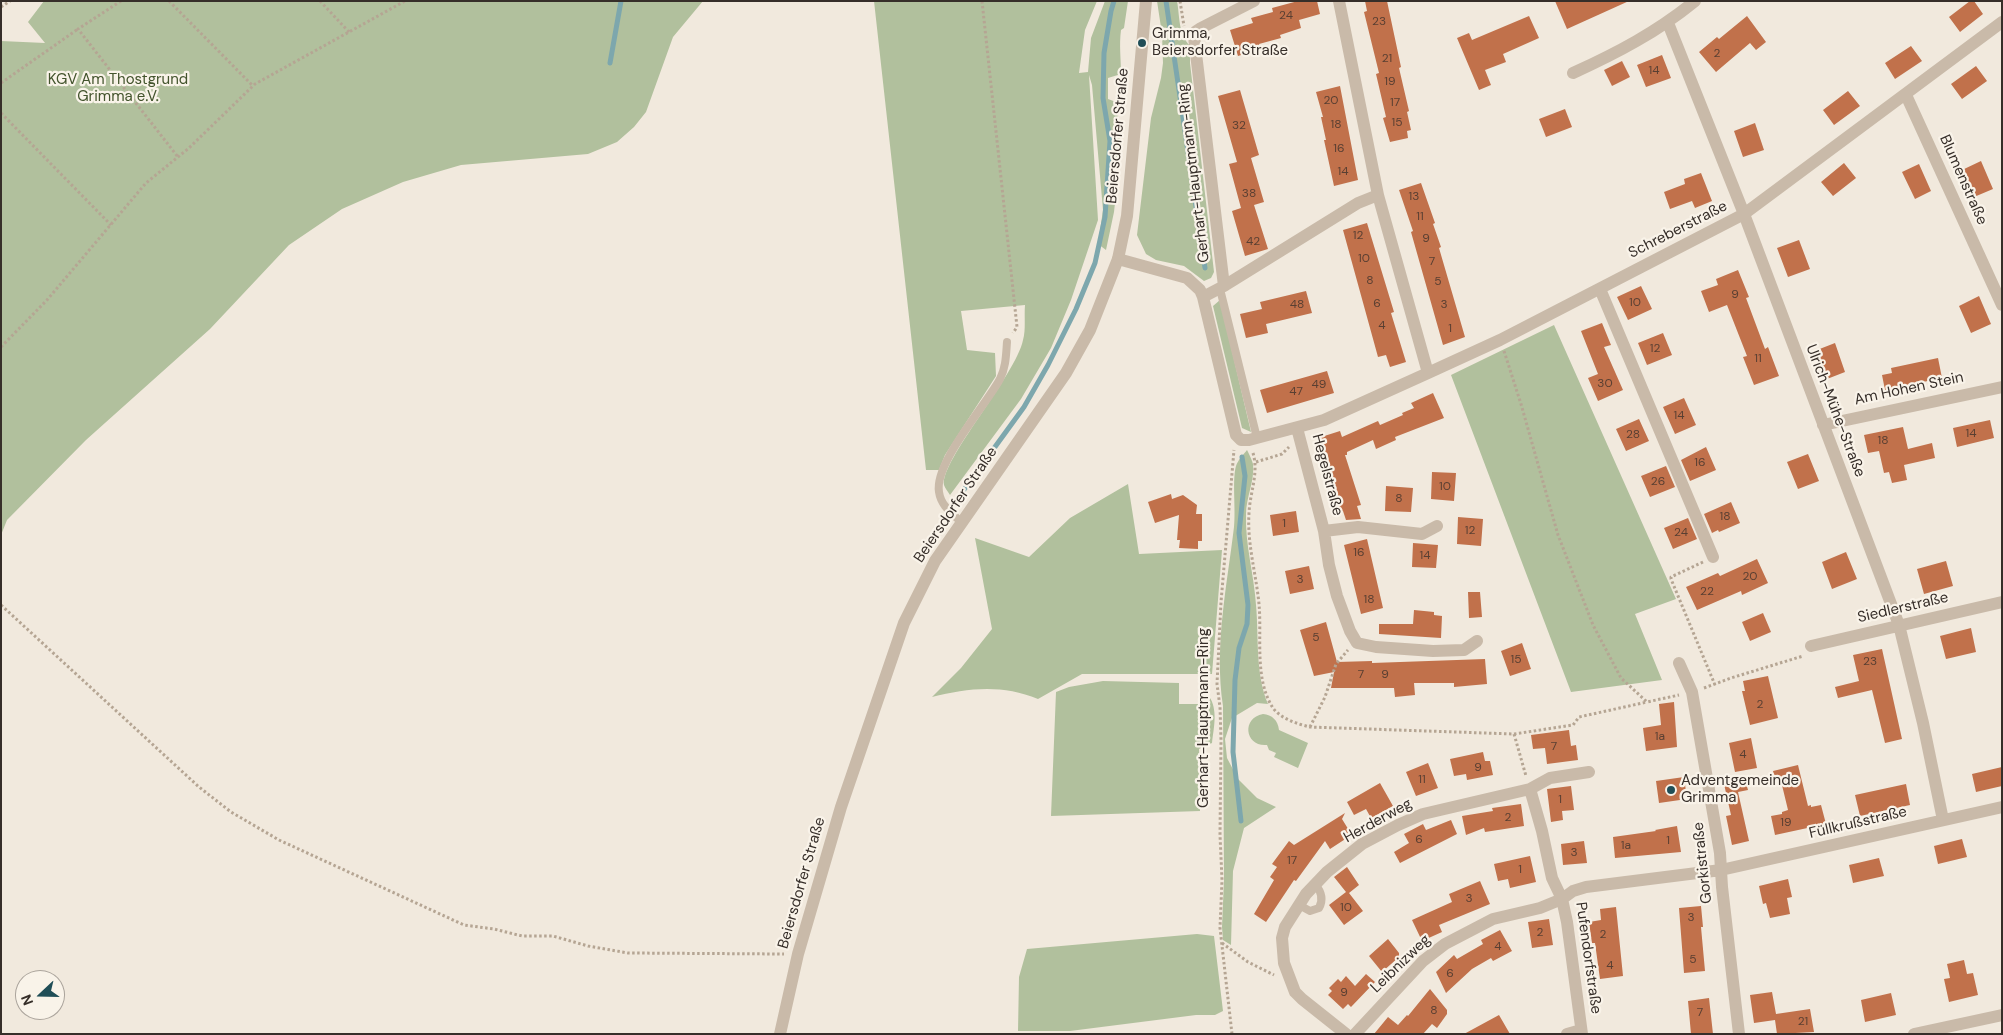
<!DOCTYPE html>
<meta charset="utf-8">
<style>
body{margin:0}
#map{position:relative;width:2003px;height:1035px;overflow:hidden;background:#f1e9dd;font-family:"DM Sans",sans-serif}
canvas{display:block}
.frame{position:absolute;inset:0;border:2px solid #362e29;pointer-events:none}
.north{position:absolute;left:15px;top:970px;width:50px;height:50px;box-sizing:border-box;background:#f9f3e9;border:1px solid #aba49c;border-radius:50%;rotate:249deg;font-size:14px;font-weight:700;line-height:20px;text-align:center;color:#362e29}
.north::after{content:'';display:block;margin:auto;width:18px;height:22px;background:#204e57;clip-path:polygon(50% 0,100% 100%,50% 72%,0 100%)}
</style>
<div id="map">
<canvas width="2003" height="1035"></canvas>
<div class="frame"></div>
<div class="north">N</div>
</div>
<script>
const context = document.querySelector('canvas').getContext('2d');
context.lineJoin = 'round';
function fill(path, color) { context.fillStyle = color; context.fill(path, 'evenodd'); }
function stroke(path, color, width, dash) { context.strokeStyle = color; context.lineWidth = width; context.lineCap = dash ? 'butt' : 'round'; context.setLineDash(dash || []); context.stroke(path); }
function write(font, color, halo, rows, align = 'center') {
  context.font = font + ' "DM Sans",sans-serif'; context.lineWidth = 4.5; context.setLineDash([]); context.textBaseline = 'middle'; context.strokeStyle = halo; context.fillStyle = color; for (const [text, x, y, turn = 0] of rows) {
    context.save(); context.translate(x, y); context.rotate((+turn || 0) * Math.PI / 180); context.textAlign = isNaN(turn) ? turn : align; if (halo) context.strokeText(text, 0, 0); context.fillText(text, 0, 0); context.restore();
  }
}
const green = new Path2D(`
 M44,1H703L673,37L646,112L634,127L617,142L588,154L461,165L403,182L342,209L289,245L210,329L86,440L7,520L1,535V41L45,43L28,22Z
 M874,1H1097L1085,30L1079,73L1088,72L1091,38L1105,1H1128L1124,28L1121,30C1119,45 1121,59 1121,74L1108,78V99L1116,102L1121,149L1114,212L1106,250L1098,244L1103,210L1092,85L1089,75L1098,220L1071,300L1051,348L1021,399L950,495C948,492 945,488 944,485C940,461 1016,375 1023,340C1026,330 1024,316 1025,305L961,311L967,350L995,353L996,376L945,455L939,470H926Z
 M1157,1H1177C1180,17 1178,33 1190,46V63L1214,272L1211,278L1204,281L1184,266L1156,260L1146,254L1137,235L1151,118L1161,78L1163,63L1162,34Z
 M1220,300L1251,432L1242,428L1213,306Z
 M1554,325L1676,599L1635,614L1662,680L1571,692L1451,375Z
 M1247,450C1249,454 1252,460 1253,464C1255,480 1246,498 1246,514C1245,545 1254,574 1256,605C1259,638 1255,673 1268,704L1257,703L1232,718L1225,739L1227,758L1238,779L1257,798L1276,807L1244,828L1233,871L1231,945L1223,940L1222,927L1224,880L1223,706C1214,646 1227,586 1234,527C1236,510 1232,480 1236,466C1238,460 1243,455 1247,450Z
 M1128,484L1139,554L1222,550L1212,674H1082L1038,699C1002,684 968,688 932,697L961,668L992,629L975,538L1029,557L1070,518Z
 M1103,681L1179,683V704H1198L1200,697L1209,696C1218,710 1214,726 1212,743L1199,749L1200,811L1051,816L1056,692L1069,687Z
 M1263,714C1272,715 1278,720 1279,730L1308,743L1298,768L1274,757L1276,753L1269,750L1267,745C1245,747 1241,718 1263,714Z
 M1197,934L1214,936L1223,1011L1215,1015H1196L1070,1031H1018L1019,977L1027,949Z`);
const stream = new Path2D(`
 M1166,1L1205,268
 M610,63L621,1
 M960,495L1024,407L1048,365L1076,309L1095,263L1105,217L1110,141L1103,98L1104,53L1111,11L1114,1
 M1241,821L1233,752L1235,680L1239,648L1247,624L1248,605L1239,533L1245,476L1242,457`);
const building = new Path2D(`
 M1298,1H1317L1320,14L1299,20L1301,28L1280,35L1281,38L1259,44L1260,49L1238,56L1230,30L1253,23L1251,18L1273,12L1272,8Z
 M1365,1H1387L1401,67L1399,68L1409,111L1407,112L1411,130L1407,131L1408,138L1390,142L1383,118L1386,117L1376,74L1379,73L1364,12L1367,11Z
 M1555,1H1629L1567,29Z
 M1970,1H1974L1983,14L1960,32L1949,17Z
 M1529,16L1539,38L1503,54L1506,62L1485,70L1491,85L1479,90L1457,38L1469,33L1472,40Z
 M1747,16L1766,42L1756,50L1750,43L1716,72L1699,52L1717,37L1719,39Z
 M1911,46L1922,61L1895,79L1885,63Z
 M1662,55L1671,78L1646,87L1637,65Z
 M1622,61L1630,77L1612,86L1604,70Z
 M1976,66L1987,81L1962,99L1951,84Z
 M1340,86L1358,180L1334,186L1324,140H1326L1321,117H1323L1316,92Z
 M1240,90L1259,155L1251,158L1264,202L1254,205L1268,249L1245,256L1232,211L1241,208L1229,164L1237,162L1218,96Z
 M1848,91L1860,106L1834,125L1823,110Z
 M1565,109L1572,127L1546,137L1539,119Z
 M1755,123L1764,150L1743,157L1734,131Z
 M1981,161L1993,189L1974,197L1962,170Z
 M1844,163L1856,178L1833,196L1821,182Z
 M1919,164L1931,191L1915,199L1902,172Z
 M1701,173L1712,201L1695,208L1692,201L1670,209L1664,192L1685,184L1684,179Z
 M1421,183L1435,223L1433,224L1441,247L1439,248L1465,337L1443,345L1411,232L1413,231L1399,190Z
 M1367,223L1394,312L1391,313L1406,362L1390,367L1386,355L1378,357L1343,230Z
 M1799,240L1810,269L1788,277L1777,248Z
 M1738,270L1749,297L1746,298L1765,349L1768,347L1779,376L1754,385L1743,357L1747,356L1727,305L1709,312L1701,291L1718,285L1716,279Z
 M1641,286L1652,309L1628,320L1617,297Z
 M1306,291L1312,313L1266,324L1268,333L1246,338L1240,314L1262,309L1260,302Z
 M1979,296L1991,324L1971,333L1959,306Z
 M1602,323L1611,345L1604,347L1623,390L1598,401L1588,378L1598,374L1581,331Z
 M1663,333L1672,355L1647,365L1638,343Z
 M1835,343L1845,372L1827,379L1817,350Z
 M1938,358L1942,378L1885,390L1882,375L1892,373L1891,368Z
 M1327,371L1334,393L1267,413L1260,390Z
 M1433,393L1444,418L1395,437L1396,440L1376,449L1373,440L1347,452V455H1345L1361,505L1357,506L1361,519L1346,520L1343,511L1335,513L1324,476L1328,474L1318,438L1340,431L1342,437L1378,421L1380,425L1403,415L1402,413L1414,408L1411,403Z
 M1684,398L1696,425L1675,434L1663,407Z
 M1639,419L1649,441L1626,451L1616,429Z
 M1990,420L1994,438L1957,447L1953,428Z
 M1903,427L1908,449L1932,443L1935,458L1904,465L1907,480L1892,483L1889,472L1884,473L1879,451L1868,453L1864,435Z
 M1706,447L1716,470L1690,481L1681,460Z
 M1808,454L1819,481L1798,489L1787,462Z
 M1666,466L1675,487L1650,497L1641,476Z
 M1432,472L1456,473L1454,501L1431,499Z
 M1386,486L1413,488L1411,512L1385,511Z
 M1171,494L1172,499L1183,495L1197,505L1196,514H1202V541H1198V549L1179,548L1180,540H1177L1179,515L1155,523L1148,502Z
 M1731,502L1740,523L1719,532L1718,530L1712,533L1704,514Z
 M1296,511L1299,532L1273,536L1270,515Z
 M1458,517L1483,519L1481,546L1457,544Z
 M1688,518L1697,539L1673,549L1664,528Z
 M1367,539L1383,608L1361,614L1344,545Z
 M1413,543L1438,545L1436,568L1412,567Z
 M1846,552L1857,579L1832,589L1822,562Z
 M1757,559L1768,583L1742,595L1741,591L1697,610L1686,587L1718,573L1720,576Z
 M1946,561L1953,586L1924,594L1917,569Z
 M1309,566L1314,589L1290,594L1285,571Z
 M1468,592H1480L1482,617L1469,618Z
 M1414,610L1434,612V615L1442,616L1441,638L1379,634V624H1413Z
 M1763,613L1771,632L1750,641L1742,622Z
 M1326,622L1337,662L1372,661V663L1485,659L1487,684L1454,687V683H1414L1415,695L1395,697L1394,688H1331L1334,672L1314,676L1300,630Z
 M1971,628L1976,652L1946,659L1940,636Z
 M1522,643L1531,669L1510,676L1501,651Z
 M1882,649L1902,739L1885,743L1872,690L1838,698L1835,687L1859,681L1853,655Z
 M1768,676L1778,718L1750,725L1742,691H1745L1743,681Z
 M1674,702L1677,747L1646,751L1643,728L1661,725L1659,704Z
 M1569,730L1571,746L1576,745L1578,760L1547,764L1545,748L1533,749L1531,735Z
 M1751,738L1757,768L1735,772L1729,743Z
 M1483,752L1485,761H1490L1493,775L1467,780L1466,774L1454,776L1450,759Z
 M1428,763L1438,788L1416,796L1406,772Z
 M1798,765L1808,806L1811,805V807L1821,805L1826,824L1775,835L1771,816L1782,814V812L1788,810L1781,781L1776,782L1773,771Z
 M2002,767V786L1976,792L1972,774Z
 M1684,777L1687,799L1659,803L1656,781Z
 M1745,779L1748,790L1738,792L1749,841L1732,845L1726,816L1731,815L1724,784Z
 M1380,783L1393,806L1371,818L1366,809L1354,815L1347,802Z
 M1906,784L1910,805L1860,816L1855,795Z
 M1571,786L1574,810L1562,811L1563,820L1551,822L1547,789Z
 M1521,804L1524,826L1485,832L1484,828L1466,835L1462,816L1493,811L1492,808Z
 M1345,813L1342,819L1350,832V836L1330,849L1325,841L1296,881L1294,880L1266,922L1254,914L1274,880L1270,877L1277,867L1272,864L1289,841L1294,845Z
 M1451,820L1457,834L1400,863L1394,852L1409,843L1404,834L1423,824L1426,830Z
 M1677,826L1681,852L1615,858L1613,837L1656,831L1655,830Z
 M1962,839L1967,857L1938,864L1934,846Z
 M1584,841L1587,863L1563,865L1561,844Z
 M1530,856L1536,882L1510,888L1508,879L1498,881L1494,864Z
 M1879,858L1884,876L1853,883L1849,865Z
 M1347,867L1359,885L1349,893L1363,911L1344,925L1329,905L1346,892L1334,877Z
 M1788,879L1792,897L1787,898L1790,914L1770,918L1766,903L1763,904L1759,886Z
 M1480,881L1490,904L1439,925L1442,932L1422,941L1412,920L1452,902L1449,894Z
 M1701,906L1703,927H1701L1705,971L1684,973L1679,908Z
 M1616,907L1623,976L1600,979L1595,943H1592L1589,922L1601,920L1600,909Z
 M1549,919L1553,945L1532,948L1528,922Z
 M1500,930L1512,951L1493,961L1491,958L1472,969L1446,993L1436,972L1454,955L1457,959L1483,944L1481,940Z
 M1388,939L1399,953V957L1382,972L1369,956Z
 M1964,960L1967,974L1973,973L1978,995L1949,1002L1944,979L1950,978L1947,964Z
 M1366,974L1375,982L1351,1007L1348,1004L1343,1009L1328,995L1332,991L1329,988L1338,979L1341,982L1346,976L1355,986Z
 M1430,989L1447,1010V1014L1437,1028L1432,1024L1423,1034H1374L1388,1017L1398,1025L1407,1015L1408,1016Z
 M1772,992L1776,1014L1810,1009L1814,1032L1777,1034L1775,1020L1754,1023L1750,995Z
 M1891,993L1896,1015L1865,1022L1861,1000Z
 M1709,998L1713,1034H1691L1688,1001Z
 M1499,1015L1510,1034H1464Z`);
const path = new Path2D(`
 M121,1L78,29L178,157
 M169,1L253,86
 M320,1L349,32
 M982,1L1017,327L1013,333
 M1180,1L1184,26
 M1,7L10,1
 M1,83L78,29
 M1,113L111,225
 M1,347L47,300L146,183L189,148L255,84L405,1
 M1504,351L1521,404L1558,535L1593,625L1621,678L1647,702L1679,695
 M1253,453C1259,473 1250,492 1249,513C1247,544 1256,573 1259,604C1262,637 1254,679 1273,708C1281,719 1298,724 1310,727L1514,734L1573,725L1579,717L1647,702
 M1256,462L1282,454L1289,447
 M1703,562L1671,577V579L1715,685
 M1,605L199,787L231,812L279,840L464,925L494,929L522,936H553L588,946L628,953L784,954
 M1704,688L1731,678L1803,656
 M1310,727L1325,697L1336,664L1348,650
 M1514,734L1526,776
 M1222,943L1248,962L1274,975
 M1232,1034L1220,928L1222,880L1220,835L1221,740L1220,707L1217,684L1221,602L1234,450`);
const service = new Path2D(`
 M1220,289L1257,438
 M961,522C952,513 941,506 939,492C934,463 986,405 1000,379C1006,367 1006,355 1007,342
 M1299,905L1310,911L1319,908C1324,899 1321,891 1315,884`);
const minor = new Path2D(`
 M1254,1L1201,28L1195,32L1194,37L1224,286L1203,297L1236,435L1241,440H1249L1324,420L1428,373L1500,340L1744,214L2002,22
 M1339,1L1378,195L1428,373
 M1668,23L1744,214L1899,625L1923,723L1943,820
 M1573,73C1617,53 1657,32 1695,1
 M1906,95L2002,305
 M1118,259L1187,278L1200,290L1203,297
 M1224,286L1358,203L1378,195
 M1600,289L1713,557
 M1823,425L2002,387
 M1297,428L1324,531L1329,565L1337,596L1350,631L1357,643L1376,647L1433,651L1464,650L1477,641
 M1324,531L1358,527L1422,534L1437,526
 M1811,646L2002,602
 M1679,663L1692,692L1720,853L1722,887L1739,1034
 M1530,789L1550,778L1589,772
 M1346,1034L1302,999L1295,992L1284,963L1282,938L1285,927L1306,894L1327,872L1362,844L1398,825L1423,814L1530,789L1542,831L1552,878L1562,899L1540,908L1493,919L1445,944L1423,961L1355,1034
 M1567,1034L1581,1030
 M1582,1034L1567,922L1562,899L1573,891L1586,887L1721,870L2002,807
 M1914,1034L2002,1015`);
const tertiary = new Path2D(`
 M780,1034L798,954L841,807L904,623L935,561L1066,373L1090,330L1118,259L1127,216L1146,1`);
const markers = [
 [1142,43,5,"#204e57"],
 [1671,790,5,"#204e57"]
];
const numberNames = [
 ["24",1286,16],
 ["23",1379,22],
 ["2",1717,54],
 ["21",1387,59],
 ["14",1654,71],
 ["19",1390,82],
 ["20",1331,101],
 ["17",1395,103],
 ["15",1397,123],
 ["18",1336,125],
 ["32",1239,126],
 ["16",1339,149],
 ["14",1343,172],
 ["38",1249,194],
 ["13",1414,197],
 ["11",1420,217],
 ["12",1358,236],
 ["9",1426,239],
 ["42",1253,242],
 ["10",1364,259],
 ["7",1432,262],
 ["8",1370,281],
 ["5",1438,282],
 ["9",1735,295],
 ["10",1635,303],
 ["6",1377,304],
 ["48",1297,305],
 ["3",1444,305],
 ["4",1382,326],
 ["1",1450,329],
 ["12",1655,349],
 ["11",1758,359],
 ["30",1605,384],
 ["49",1319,385],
 ["47",1296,392],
 ["14",1679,416],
 ["14",1971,434],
 ["28",1633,435],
 ["18",1883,441],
 ["16",1700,463],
 ["26",1658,482],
 ["10",1445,487],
 ["8",1399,499],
 ["18",1725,517],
 ["1",1284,524],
 ["12",1470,531],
 ["24",1681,533],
 ["16",1359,553],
 ["14",1425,556],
 ["20",1750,577],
 ["3",1300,580],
 ["22",1707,592],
 ["18",1369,600],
 ["5",1316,638],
 ["15",1516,660],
 ["23",1870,662],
 ["7",1361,675],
 ["9",1385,675],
 ["2",1760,705],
 ["1a",1660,737],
 ["7",1554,747],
 ["4",1743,755],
 ["9",1478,768],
 ["11",1422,780],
 ["1",1560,800],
 ["2",1508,818],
 ["19",1786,823],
 ["6",1419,840],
 ["1",1668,841],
 ["1a",1626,846],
 ["3",1574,853],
 ["17",1292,861],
 ["1",1520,870],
 ["3",1469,899],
 ["10",1346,908],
 ["3",1691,918],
 ["2",1540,933],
 ["2",1603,935],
 ["4",1498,947],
 ["5",1693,960],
 ["4",1610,966],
 ["6",1450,974],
 ["9",1344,993],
 ["8",1434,1011],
 ["7",1700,1013],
 ["21",1803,1022]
];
const poiNames = [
 ["Grimma,",1152,34],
 ["Beiersdorfer Straße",1152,51],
 ["Adventgemeinde",1681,781],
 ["Grimma",1681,798]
];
const parkNames = [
 ["KGV Am Thostgrund",118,80],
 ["Grimma e.V.",118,97]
];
const streetNames = [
 ["Beiersdorfer Straße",1118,136,-85],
 ["Gerhart-Hauptmann-Ring",1194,173,-97],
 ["Blumenstraße",1963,180,66],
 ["Schreberstraße",1678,230,-27],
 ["Am Hohen Stein",1909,389,-12],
 ["Ulrich-Mühe-Straße",1835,411,69],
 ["Hegelstraße",1327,475,75],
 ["Beiersdorfer Straße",956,505,-56],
 ["Siedlerstraße",1903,608,-13],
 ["Gerhart-Hauptmann-Ring",1204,718,-90],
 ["Herderweg",1378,821,-29],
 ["Füllkrußstraße",1858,823,-13],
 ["Gorkistraße",1703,863,-96],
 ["Beiersdorfer Straße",802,883,-74],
 ["Pufendorfstraße",1588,958,82],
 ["Leibnizweg",1401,964,-44]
];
fill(green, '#b1c09d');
stroke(stream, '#7da7ad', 5);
fill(building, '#c1714b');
stroke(path, '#b5a593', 3, [2.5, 2.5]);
stroke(service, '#c9baa9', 8);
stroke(minor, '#c9baa9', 12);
stroke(tertiary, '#c9baa9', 12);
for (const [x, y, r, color] of markers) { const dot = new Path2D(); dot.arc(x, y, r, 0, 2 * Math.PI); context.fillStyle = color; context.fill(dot); stroke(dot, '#f9f3e9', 2); }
write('12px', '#593f32', null, numberNames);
write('15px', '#362e29', '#f9f3e9', poiNames, 'left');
write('15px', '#43542d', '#f9f3e9', parkNames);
write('15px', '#362e29', '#f9f3e9', streetNames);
</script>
